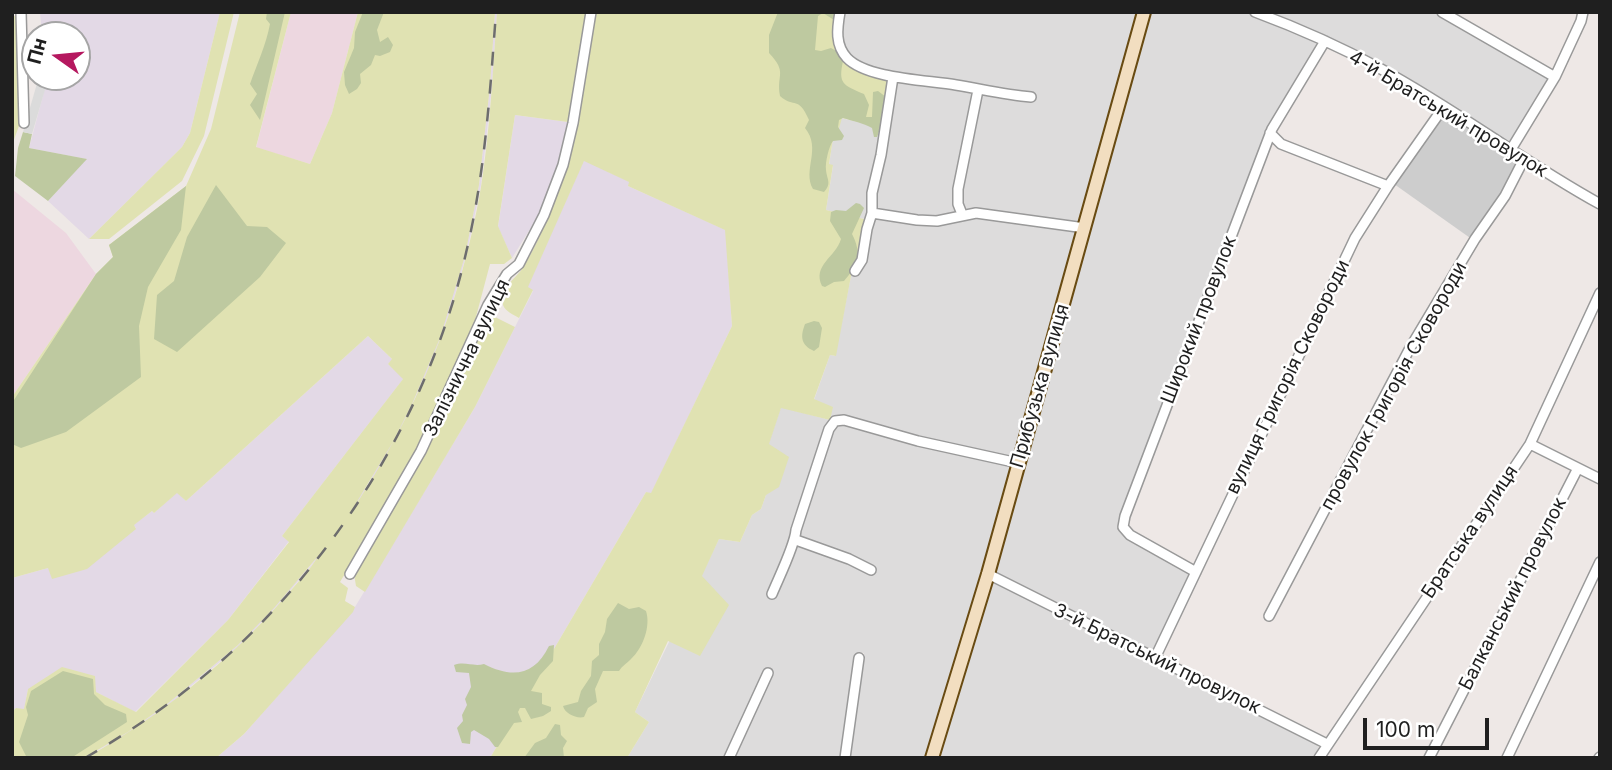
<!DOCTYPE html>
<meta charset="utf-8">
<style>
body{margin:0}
#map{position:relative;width:1612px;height:770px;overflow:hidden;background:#eee8e6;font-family:Inter,sans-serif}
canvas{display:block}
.frame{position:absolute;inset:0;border:14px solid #1f1f1f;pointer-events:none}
.north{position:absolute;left:21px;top:21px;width:70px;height:70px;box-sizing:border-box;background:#fff;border:2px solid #a5a5a5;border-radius:50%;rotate:285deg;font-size:19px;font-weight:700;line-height:28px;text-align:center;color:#1f1f1f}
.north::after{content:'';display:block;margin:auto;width:24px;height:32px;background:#b5185f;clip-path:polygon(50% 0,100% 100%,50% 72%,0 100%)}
.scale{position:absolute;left:1363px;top:718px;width:126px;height:32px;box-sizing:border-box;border:4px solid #1f1f1f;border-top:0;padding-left:9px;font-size:21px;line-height:24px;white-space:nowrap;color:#1f1f1f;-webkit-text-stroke:5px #fff;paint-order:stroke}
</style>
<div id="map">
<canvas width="1612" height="770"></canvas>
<div class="frame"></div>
<div class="north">Пн</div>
<div class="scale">100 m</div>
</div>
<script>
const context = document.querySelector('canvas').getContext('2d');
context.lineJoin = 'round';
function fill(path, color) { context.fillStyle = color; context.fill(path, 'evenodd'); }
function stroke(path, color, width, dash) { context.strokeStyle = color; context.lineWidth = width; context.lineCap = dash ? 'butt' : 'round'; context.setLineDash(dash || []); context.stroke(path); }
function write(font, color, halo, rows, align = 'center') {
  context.font = font + ' Inter,sans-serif'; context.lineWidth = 5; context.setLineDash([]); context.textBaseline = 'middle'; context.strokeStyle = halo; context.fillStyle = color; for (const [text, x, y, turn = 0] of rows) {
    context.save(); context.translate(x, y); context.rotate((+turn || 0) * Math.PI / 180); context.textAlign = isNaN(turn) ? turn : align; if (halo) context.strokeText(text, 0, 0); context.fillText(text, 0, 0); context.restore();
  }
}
const residential = new Path2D(`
 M842,12H1141L1081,223L963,210L959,204L979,93L863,66L847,56L839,27Z
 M1147,12H1249L1315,39L1318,43L1270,128L1122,527L1191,575L1153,654L993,576Z
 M1260,12H1435L1549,79L1511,145L1415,88Z
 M894,80L975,91L958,212L937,219L875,209L873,193Z
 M841,118L884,128L868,220L826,210L833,166L829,165L833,138H836Z
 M969,215L1079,231L1014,459L833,418L830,420L806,493L830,430L839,421L1012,466L930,758H847L864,653L858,652L843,758H627L649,722L635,712L719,539L740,542L752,515L761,509L766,495L768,445L781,407L830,420L814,400L830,355L835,356L851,276L873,217L917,221Z
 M991,579L1315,742L1319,748L1317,758H935Z`);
const commercial = new Path2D(`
 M291,12H358L332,113L310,164L256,148Z
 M12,189L66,233L96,274L12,397Z`);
const industrial = new Path2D(`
 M40,12H220L190,133L182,147L89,239L48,201L86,159L29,148L48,77H77V35H42Z
 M495,12H497L492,86L481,185L466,256L452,305L432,361L394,443L370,483L342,526L312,565L275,608L239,646L167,706L129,733L84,758L128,732L166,705L238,645L311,565L369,483L431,360L465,256L479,185L490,86Z
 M515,115L568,122L559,164L540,213L512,258L498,227Z
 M584,160L630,182L628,186L726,230L732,326L651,494L646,492L490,758H216L244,734L355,607L475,407L533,291L527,287Z
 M368,336L393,360L388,364L404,378L282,536L289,541L228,620L135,712L96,692L28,689L24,710L16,708L12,712V578L48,568L136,528L133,525L152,511L154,513L177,492L186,501Z`);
const religious = new Path2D(`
 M1445,116L1452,117L1491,142L1516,159L1520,165L1473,240L1394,184L1439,119Z`);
const grass = new Path2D(`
 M220,12H234L204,136L182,181L109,239H89L182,147L190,133Z
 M240,12H291L256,147L310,164L332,113L358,12H495L490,86L479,185L465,256L440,338L412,404L393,442L349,515C416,416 461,305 481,187C490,130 493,70 497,12H586L568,122L515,115L498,226L512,258L504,264H490L473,328L417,448L386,505L340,582L348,588L345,601L355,607L353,612L244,734L216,758H86C161,715 229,662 285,597C297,583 310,570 319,555L274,608L238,645L166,705L128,732L84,758H12V712L16,708L24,709L28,689L62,667L95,676L96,692L136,712L228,620L289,542L282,536L403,379L388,364L392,359L368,336L186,501L177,493L154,513L152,511L134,525L136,529L87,569L52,579L48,568L12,578V397L96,274L113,257L109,245L186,186L211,129Z
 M596,12H838L841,53L886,76L890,81L884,128L842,118L836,139H833L829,164L833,165L826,210L868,220L861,249L851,276L836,356L830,355L814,399L833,407L830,420L781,408L769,444L789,457L779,487L766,495L761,509L752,515L740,542L719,539L702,576L729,605L700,656L668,641L635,712L649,722L627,758H490L646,492L651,493L732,326L725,230L628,186L629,182L584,161L528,287L533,290L519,318C514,315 505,311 503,305C498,290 515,279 522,269C532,254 541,233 549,216C576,151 585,82 596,12Z
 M12,15L17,17L19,126L12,145Z
 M489,314L515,327L475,407L365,592L356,586L354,574L425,453Z`);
const forest = new Path2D(`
 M267,12H285L260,120L250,105L257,94L250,84C257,64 266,45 270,24L266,19Z
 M363,12H384L377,30L380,42L388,37L393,45L390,52L380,56L375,55L371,65L360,74L361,83L357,89L349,94L345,85L344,72L354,48L355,32Z
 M778,12H837L834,20L823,13L818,16L815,50L821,51L831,48L840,53L843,61C838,84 843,85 864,94L869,105L866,117H872L873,92L878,91L886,97L883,121L877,137H874L872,128C863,123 853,121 843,118L839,120L838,127L844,136L842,140L833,141C829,146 825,162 826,170C827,180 832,183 824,192L813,189C802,170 822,149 805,128L809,120C798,95 795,109 780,96C776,74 788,73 769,53V35Z
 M23,132L32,134L29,148L87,159L48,201L15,176L18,148Z
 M216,185L247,226L267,227L286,243L260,277L177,352L154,339L157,295L174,281L187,237Z
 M186,186L181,230L148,287L139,326L141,377L66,432L21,448L12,444V403L96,274L113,257L109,245Z
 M856,203L860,204L864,208L852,234C862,253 858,265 844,281L834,282L825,287L822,286C812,265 836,257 841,239L830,221L831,212L836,210L846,211Z
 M814,321L819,322L822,328L819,347L814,351C801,345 800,337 805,324Z
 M618,603L629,609L639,607L646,611C651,626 643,648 631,659C626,664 623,665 619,671H603L595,689L597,702L588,708L584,717C577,719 565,714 563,706L578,702L581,691L591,676L592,661L599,655V644L605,632L607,619Z
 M554,645L553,661L540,675L531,691L542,693V704L551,707V711L543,716L531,719L525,708H520L518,712L522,722L514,723L498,747H495L489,739L474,730L471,732L470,744L462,743L457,728L463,721L462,715L467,705L465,699L471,687L469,673L456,672L454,665C465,661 473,667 484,664C513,679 535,675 549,646Z
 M63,671L93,679L94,694L105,705L126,714L127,722L71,758H27L19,742L28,715L26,707L31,691Z
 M555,724L560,725L561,735L567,741L563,748L564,758H524L535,743L546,738Z`);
const parking = new Path2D(`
 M38,80L47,83L32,134L23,132Z`);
const street = new Path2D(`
 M21,12L24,123
 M840,12C837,29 835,45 847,58C867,79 928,80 956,85C981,89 1005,95 1031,97
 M1255,12C1298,28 1341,47 1381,69C1457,110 1525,163 1600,204
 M1442,12L1555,77
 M1270,133L1281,144L1388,186
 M1510,151L1555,77L1581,21L1583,12
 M872,213L917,220L937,221L976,213L1085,228
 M962,214L958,204V189L978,90
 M855,271L862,260L867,229L872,213V193L881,155L893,77
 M1530,444L1600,479
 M796,540L849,559L871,570
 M1196,572L1130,535L1123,527L1125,516L1272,129L1325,41
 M350,574L421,451L488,305L507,274L519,264L544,215L563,165L573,123L591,12
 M988,574L1327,744
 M772,594C779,577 795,545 796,530L829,429L835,421L844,420L918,441L1018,463
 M1269,616L1410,348L1475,239L1505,196L1524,159
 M1155,658L1355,238L1388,186L1443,108
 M729,758L768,673
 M845,758L859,658
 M1319,758L1530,444L1600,293
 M1429,758L1578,468
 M1507,758L1600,562
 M1599,758L1600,757`);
const secondary = new Path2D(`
 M932,758L988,574L1144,12`);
const rail = new Path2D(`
 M85,758C140,726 192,689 238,646C348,542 432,401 466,253C485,174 490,93 496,12`);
const streetNames = [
 ["4-й Братський провулок",1448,114,31],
 ["Широкий провулок",1199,320,-69],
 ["Залізнична вулиця",467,358,-64],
 ["вулиця Григорія Сковороди",1288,377,-64],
 ["Прибузька вулиця",1040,386,-74],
 ["провулок Григорія Сковороди",1394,386,-61],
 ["Братська вулиця",1470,532,-56],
 ["Балканський провулок",1513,594,-63],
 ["3-й Братський провулок",1157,659,26]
];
fill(residential, '#dddcdc');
fill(commercial, '#edd7e0');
fill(industrial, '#e3d9e6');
fill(religious, '#cdcdcd');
fill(grass, '#e0e2b2');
fill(forest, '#bec9a0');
fill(parking, '#dbdbdb');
stroke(street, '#999', 12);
stroke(secondary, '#694b12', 16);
stroke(street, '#fff', 9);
stroke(secondary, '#f2dec0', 12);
stroke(rail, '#6d6d6d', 2.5, [14, 14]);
write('19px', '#1f1f1f', '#fff', streetNames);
</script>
